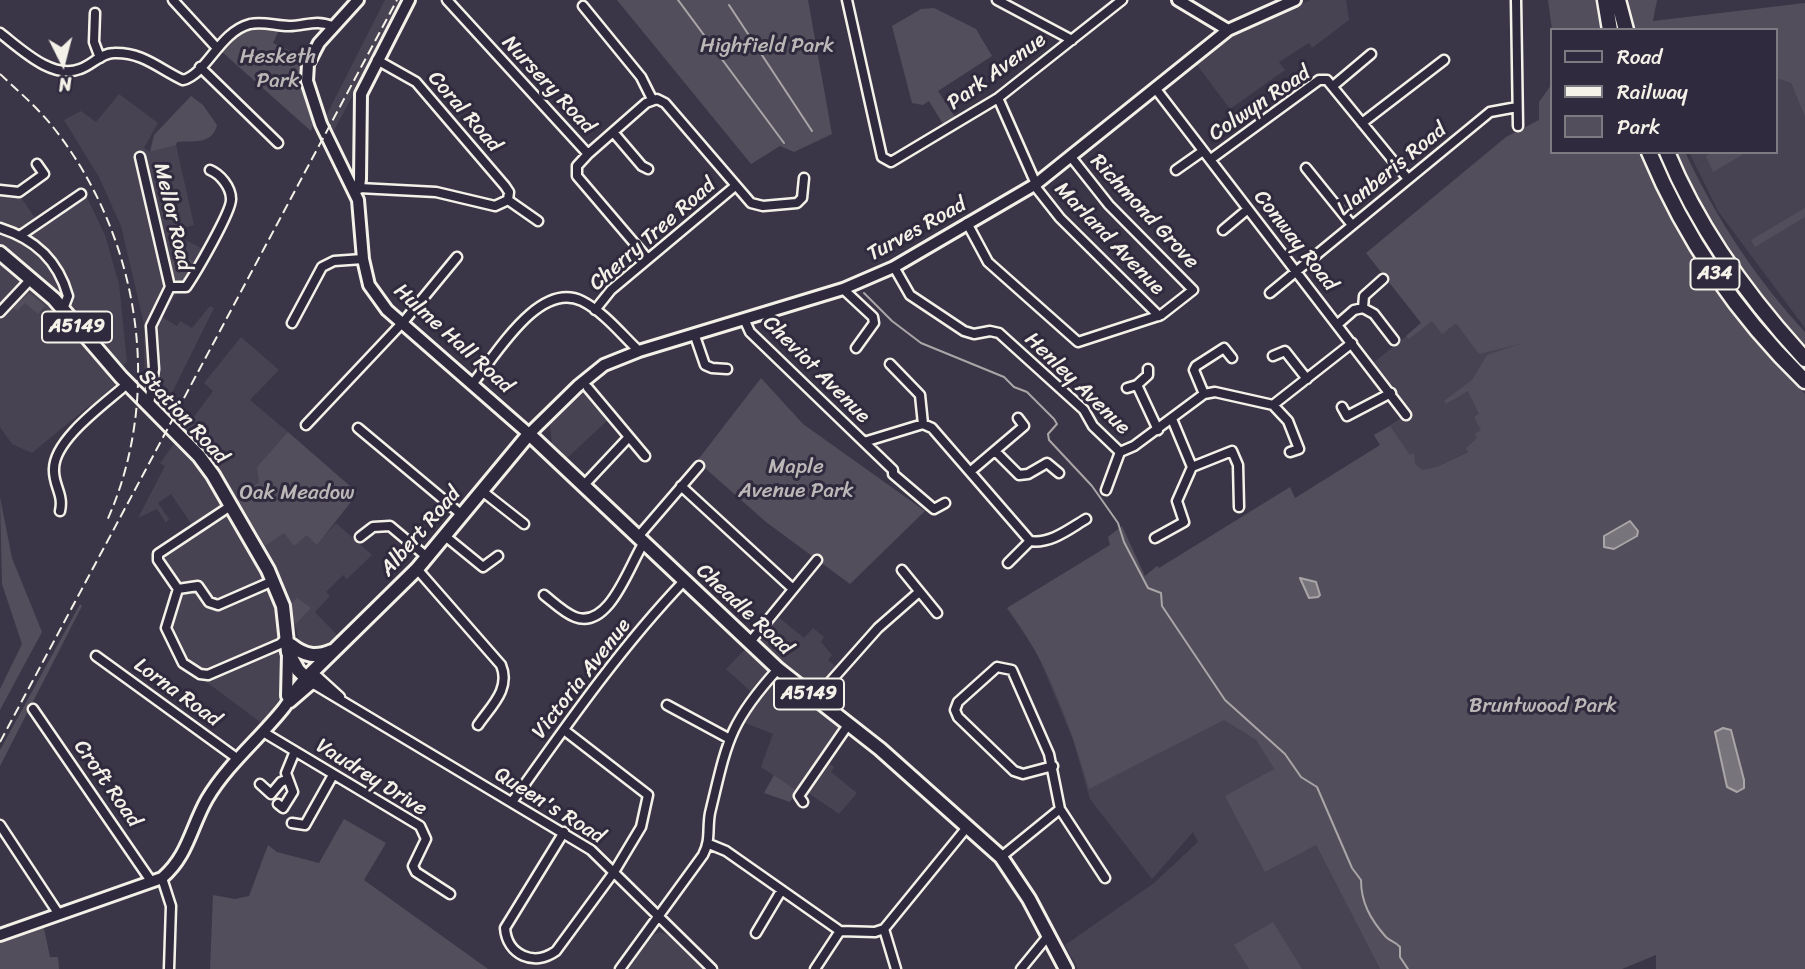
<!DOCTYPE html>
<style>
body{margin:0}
#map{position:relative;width:1805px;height:969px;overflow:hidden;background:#3b3647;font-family:Sriracha,sans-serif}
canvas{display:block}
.legend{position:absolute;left:1550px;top:28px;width:228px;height:126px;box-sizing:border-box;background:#2f2a3d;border:2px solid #7e7a81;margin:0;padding:9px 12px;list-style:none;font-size:21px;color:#f4f1e8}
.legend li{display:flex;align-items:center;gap:14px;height:35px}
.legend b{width:35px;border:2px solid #7e7a81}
.north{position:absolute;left:28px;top:28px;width:70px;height:70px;-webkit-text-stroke:5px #2f2a3d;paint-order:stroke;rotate:174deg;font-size:19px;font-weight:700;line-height:28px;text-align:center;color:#f4f1e8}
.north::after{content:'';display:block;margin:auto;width:24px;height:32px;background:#f4f1e8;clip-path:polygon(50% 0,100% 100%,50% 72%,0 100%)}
</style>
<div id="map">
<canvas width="1805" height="969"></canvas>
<ul class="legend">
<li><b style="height:9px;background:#2f2a3d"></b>Road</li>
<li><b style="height:9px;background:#f4f1e8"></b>Railway</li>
<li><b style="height:19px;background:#534e5c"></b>Park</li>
</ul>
<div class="north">N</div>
</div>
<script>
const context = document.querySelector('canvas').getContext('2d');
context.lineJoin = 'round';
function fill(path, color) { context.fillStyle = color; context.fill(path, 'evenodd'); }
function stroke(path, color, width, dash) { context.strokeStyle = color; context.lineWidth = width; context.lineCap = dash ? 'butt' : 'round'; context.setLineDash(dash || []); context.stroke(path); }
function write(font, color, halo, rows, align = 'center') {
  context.font = font + ' Sriracha,sans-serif'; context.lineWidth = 6; context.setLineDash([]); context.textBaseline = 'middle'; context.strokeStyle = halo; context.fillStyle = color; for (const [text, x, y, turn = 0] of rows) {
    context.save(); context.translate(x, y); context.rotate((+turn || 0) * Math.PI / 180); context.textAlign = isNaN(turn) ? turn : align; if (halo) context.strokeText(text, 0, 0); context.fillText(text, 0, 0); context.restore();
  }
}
const built = new Path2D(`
 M385,0H405L333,132L324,120Z
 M1311,0H1346L1349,20L1312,48L1309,43L1279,62L1285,70L1230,109L1194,61L1250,24Z
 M1775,78L1791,83L1805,117V328L1718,211L1689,152H1775Z
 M119,94L158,123L144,148L150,152L176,145L194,225L187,227L185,240L203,249L162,317L177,326L180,321L192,328L210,306L214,308L162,413L145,397L144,324L121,226L99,177L64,120L81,111L96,122Z
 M83,189L105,235L119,284L127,362L108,377L117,387L93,409L89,406L32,453L12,444L0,427V192L20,196L35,218Z
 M1517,246L1532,419L1406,483L1374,435L1411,412L1373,363Z
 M241,337L279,370L250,400L288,432L259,482L223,507L252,553L284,533L307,534L317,544L336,523L372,555L347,579L343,575L326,592L330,596L315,612L338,636L319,650L307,648L299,640L282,579L273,586L279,603L287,694L267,727L182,664L167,628L177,589L157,558L194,528L171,494L158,503L169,519L166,523L157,509L138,518L165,466L160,463L213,391L204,383Z
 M585,391L610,418L565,460L552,444L550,425Z
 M1110,545L1225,720L1256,740L1274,769L1266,774L1306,850L1316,845L1380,969H1078L1065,945L1154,883L1198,842L1193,832L1152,879L1090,799L1073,740L1038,655L1007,608Z
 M777,616L804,638L813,628L824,637L821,642L832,655L828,660L836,667L821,686L812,687L803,699L841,730L822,759L834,767L831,772L857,793L839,814L807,792L797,791L761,767L773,734L743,722L760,700L726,669Z
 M660,932L668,935L704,969H628L653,935Z`);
const green = new Path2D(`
 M617,0H808L832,134L794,152L780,146L751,164Z
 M1548,0H1596L1601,30H1552Z
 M1627,0H1657L1653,21L1805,3V117L1791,83L1775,78V30H1634Z
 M934,8L976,29L992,56L938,91L955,117L943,124L929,101L923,105L912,103L892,26L921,9Z
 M250,28L279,30L273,43L304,57L301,85L315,118L311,131L221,51L232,39Z
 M1551,85V152H1641C1681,243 1735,324 1805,394V969H1656V955L1622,969H1380L1316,845L1265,872L1225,796L1274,769L1256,740L1224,720L1089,789C1071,727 1047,659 1007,608L1110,545L1108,537L1122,526L1145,576L1157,566L1159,568L1290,487L1295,498L1380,445L1374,435L1390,426L1410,455L1414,453L1415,464L1422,470L1437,467L1468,452L1466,448L1477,438L1475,434L1481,430L1474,417L1479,414L1468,391L1446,404L1444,401L1472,380L1487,355L1520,344L1479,354L1456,323L1442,334L1432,321L1409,339L1406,336L1421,323L1366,253L1506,137L1539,120V102Z
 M191,96L203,105L217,125C212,146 192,140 177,142L176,145L150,152L154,135Z
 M1675,152H1685C1716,218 1756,279 1805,332V345C1750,290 1707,222 1675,152Z
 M1715,152H1747L1713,172L1706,156Z
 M1805,208V217L1755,247L1751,240Z
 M183,257L196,262L187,280L179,282L174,278L170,260Z
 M29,293L45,306L38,314L25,303L17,311L13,308Z
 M761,378L803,424L925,511L850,584L766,522L697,461Z
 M288,432L358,493L317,545L307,535L294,546L284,533L265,546L237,498L259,482L257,467Z
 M0,497L12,558L42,632L0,710V689L22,644L2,584Z
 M297,598L311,608L295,625L289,606Z
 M80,604L82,606L0,766V750Z
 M774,775L797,791L790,802L764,793Z
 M344,819L386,843L364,880L488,969H210L213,895L235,899L249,896L268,845L277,852L319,863Z
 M42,919L50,957H58L59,969H0V935Z
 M1273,922L1302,969H1249L1234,945Z`);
const water = new Path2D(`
 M1630,521L1638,531L1637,536L1614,549L1604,547V536Z
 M1300,578L1316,582L1320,595L1318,597L1309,598Z
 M1723,728L1731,730L1744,780V788L1737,792L1727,787L1715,732Z`);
const stream = new Path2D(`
 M678,0L784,143
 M729,5L812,131
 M864,293L892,321L921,343L1004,377L1014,387L1027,392L1054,419L1057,424L1048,434L1049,440L1092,486L1118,523L1124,542L1148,588L1161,593L1162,606L1225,700L1285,754L1301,777L1317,787L1352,868L1361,880C1361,902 1370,919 1386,937C1391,942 1395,941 1400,947V957L1408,969`);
const street = new Path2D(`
 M173,0L216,47
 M447,0L588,154L646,103L657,99L665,103L751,203L763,206L797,203L802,198L804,178
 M847,0L882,157L891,162L998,98L1122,0
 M997,0L1072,40
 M1516,0L1518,126
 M583,6L641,77L652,99
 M95,13L94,42L100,58
 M0,33C21,49 52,80 80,69C92,65 101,53 114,53C143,52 159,69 183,80C207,74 219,32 250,24C263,21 276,26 289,26C305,26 316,19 332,26
 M377,60L416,82L505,186L509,192L508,200
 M200,67L278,143
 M1333,86L1371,54
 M1155,88L1406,415
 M998,98L1036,184
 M1362,123L1444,60
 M613,132L642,166L648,169
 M588,154L577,166V176L647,258
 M140,157L170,287L151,326L154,369L149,405
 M1211,159L1319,80H1327L1408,179
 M1306,168L1352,225
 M1176,170L1203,151
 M1034,185L1060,218L1159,316
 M359,188L436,192L495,206L508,200
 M0,190L19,192L44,174L37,164
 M508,200L538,221
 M967,223L988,262L1078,342L1161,315L1193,290L1109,205L1071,157
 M0,228C35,239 58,260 68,296L63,309
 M1223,230L1248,209
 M21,235L81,194
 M894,267L910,295L964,331L974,334L990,331L999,333L1084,410L1093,426L1120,452L1134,446L1204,394L1215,392L1273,405L1352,343
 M170,287H186C195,274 232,211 231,199C231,187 220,174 210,170
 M843,289L873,317L874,323L856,348
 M1270,293L1490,112L1517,107
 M1363,308L1364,296L1383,279
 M595,310L611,290L734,187
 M0,312L31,279
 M745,321L750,332L893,470V474L934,509L945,503
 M292,323L322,267L334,261L363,259
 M1338,324L1354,310L1363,308L1374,314L1394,340
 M695,336L705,365L712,368L727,369
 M1273,356L1285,351L1307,379
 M890,364L920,395L923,424
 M473,383C496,355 539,280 582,301C604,312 622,335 639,351
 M1137,385L1148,375V369
 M588,388L645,456
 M1127,388L1137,385L1158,430
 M1204,394L1194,370L1196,366L1224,348L1232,358
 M1273,405L1288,421L1299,449L1290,452
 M1342,407L1347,416L1391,393
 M306,425L405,320L457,257
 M358,428L462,515
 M864,442L923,424L932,428L1030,541C1051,544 1069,529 1086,519
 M996,452L1019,475L1028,474L1047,463L1059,473
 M1192,467L1232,451L1238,465L1239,507
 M971,471L1024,426L1018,418
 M583,486L629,437
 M681,486L793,589
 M1106,490L1120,452
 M482,491L524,524
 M232,505L158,554V560L178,589L166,628L183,663L200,674L208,675L280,644L288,636
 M60,511C64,494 53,485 54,469C54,439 106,403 127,384
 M445,536L483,567L498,556
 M360,537L373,527L390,526L427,557
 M637,538L699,466
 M1155,538L1184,522L1177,501L1192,467L1172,419
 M1008,563L1030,541
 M417,569L501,665C511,689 491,706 478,725
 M902,570L937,613
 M178,589L198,586L209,602L218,605L273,581
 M544,595C553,602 564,613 575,617C609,630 629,566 643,544
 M750,642L817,560
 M96,656L238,759
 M318,677L340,697
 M312,683L591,850L712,969
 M815,699L878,628L919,592
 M667,705L728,738
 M33,709L151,881
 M263,732L420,826L426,839L413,866L416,872L450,894
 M1053,766L1023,774L1014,771L958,717L955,710L958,702L997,667L1012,670L1049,754L1060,809L1105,878
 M260,784L271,794L281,782L288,779
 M512,802C566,726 620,648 684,581
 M803,802L799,796L848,725
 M278,804L283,808L293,792L286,773L295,751
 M292,823L305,825L333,775
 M0,825L58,913
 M564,832L505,928C507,955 534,967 556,951L614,872L641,827L648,795L564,730
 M709,844L726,851L840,931L875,932L884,929
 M1001,857L1060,809
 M162,878L171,906L169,969
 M756,933L781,891
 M620,969L703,855C711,840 707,829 710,813C727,743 728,724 778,669
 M815,969L840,931
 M896,969L884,929L968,826
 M1021,969L1048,936`);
const secondary = new Path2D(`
 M358,0L319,43L308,64L307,81L321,124L358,200L363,259L369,285L387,310L529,434L578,386L604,365L639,351L843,289L894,267L1036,184L1228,30L1295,0
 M1178,0L1228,30
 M355,190L359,188L360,179L361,94L409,0
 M287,696L288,653
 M290,702L312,683
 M0,935L162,878C188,856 191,827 207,799C227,765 259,739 283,709C292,698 294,688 305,679`);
const primary = new Path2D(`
 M0,253L54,299L121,377L199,456L213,475L268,570L283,606L288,652L298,670L311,683
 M291,645C305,656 316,658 332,651
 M305,679L417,569L529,434L778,669L880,749L1001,857L1029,899L1066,969`);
const highway = new Path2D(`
 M1605,0L1610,30
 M1618,0L1626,30
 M1649,152C1685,238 1738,316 1805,381
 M1667,152C1699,230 1748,297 1805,359`);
const rail = new Path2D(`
 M0,74C18,91 37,107 53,127C140,237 165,394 106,523
 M0,742L397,0`);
const shields = [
 [1715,274,49],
 [77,327,70],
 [809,694,70]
];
const shieldNames = [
 ["A34",1715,274],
 ["A5149",77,327],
 ["A5149",809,694]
];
const parkNames = [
 ["Highfield Park",767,47],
 ["Hesketh",278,58],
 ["Park",278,82],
 ["Maple",796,468],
 ["Avenue Park",796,492],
 ["Oak Meadow",297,494],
 ["Bruntwood Park",1543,707]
];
const streetNames = [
 ["Park Avenue",997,72,-36],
 ["Nursery Road",548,85,47],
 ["Colwyn Road",1260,104,-34],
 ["Coral Road",464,112,49],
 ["Llanberis Road",1392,170,-39],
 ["Richmond Grove",1144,212,47],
 ["Mellor Road",172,217,77],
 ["Turves Road",917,230,-29],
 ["Cherry Tree Road",653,235,-41],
 ["Marland Avenue",1109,239,46],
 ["Conway Road",1295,241,52],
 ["Hulme Hall Road",453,339,42],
 ["Cheviot Avenue",816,370,45],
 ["Henley Avenue",1077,384,44],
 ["Station Road",183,417,47],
 ["Albert Road",421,532,-49],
 ["Cheadle Road",744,610,43],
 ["Victoria Avenue",582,679,-52],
 ["Lorna Road",177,693,36],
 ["Vaudrey Drive",371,778,32],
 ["Croft Road",107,784,55],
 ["Queen's Road",549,806,32]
];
fill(built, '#484352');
fill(green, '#534e5c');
fill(water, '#78747b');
stroke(water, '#aaa6a7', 2);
stroke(stream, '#aaa6a7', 2);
stroke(street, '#f4f1e8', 13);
stroke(secondary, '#f4f1e8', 16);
stroke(primary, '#f4f1e8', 18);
stroke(highway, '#f4f1e8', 19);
stroke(street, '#2f2a3d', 8);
stroke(secondary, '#2f2a3d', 10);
stroke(primary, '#2f2a3d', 12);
stroke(highway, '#2f2a3d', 14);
stroke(rail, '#f4f1e8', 2, [10, 5]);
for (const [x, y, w] of shields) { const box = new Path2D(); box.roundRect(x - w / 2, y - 15.5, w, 31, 5); context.fillStyle = '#2f2a3d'; context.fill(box); stroke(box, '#f4f1e8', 2); }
write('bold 19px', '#f4f1e8', null, shieldNames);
write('21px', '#bcb8b7', '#2f2a3d', parkNames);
write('21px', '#f4f1e8', '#2f2a3d', streetNames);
</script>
